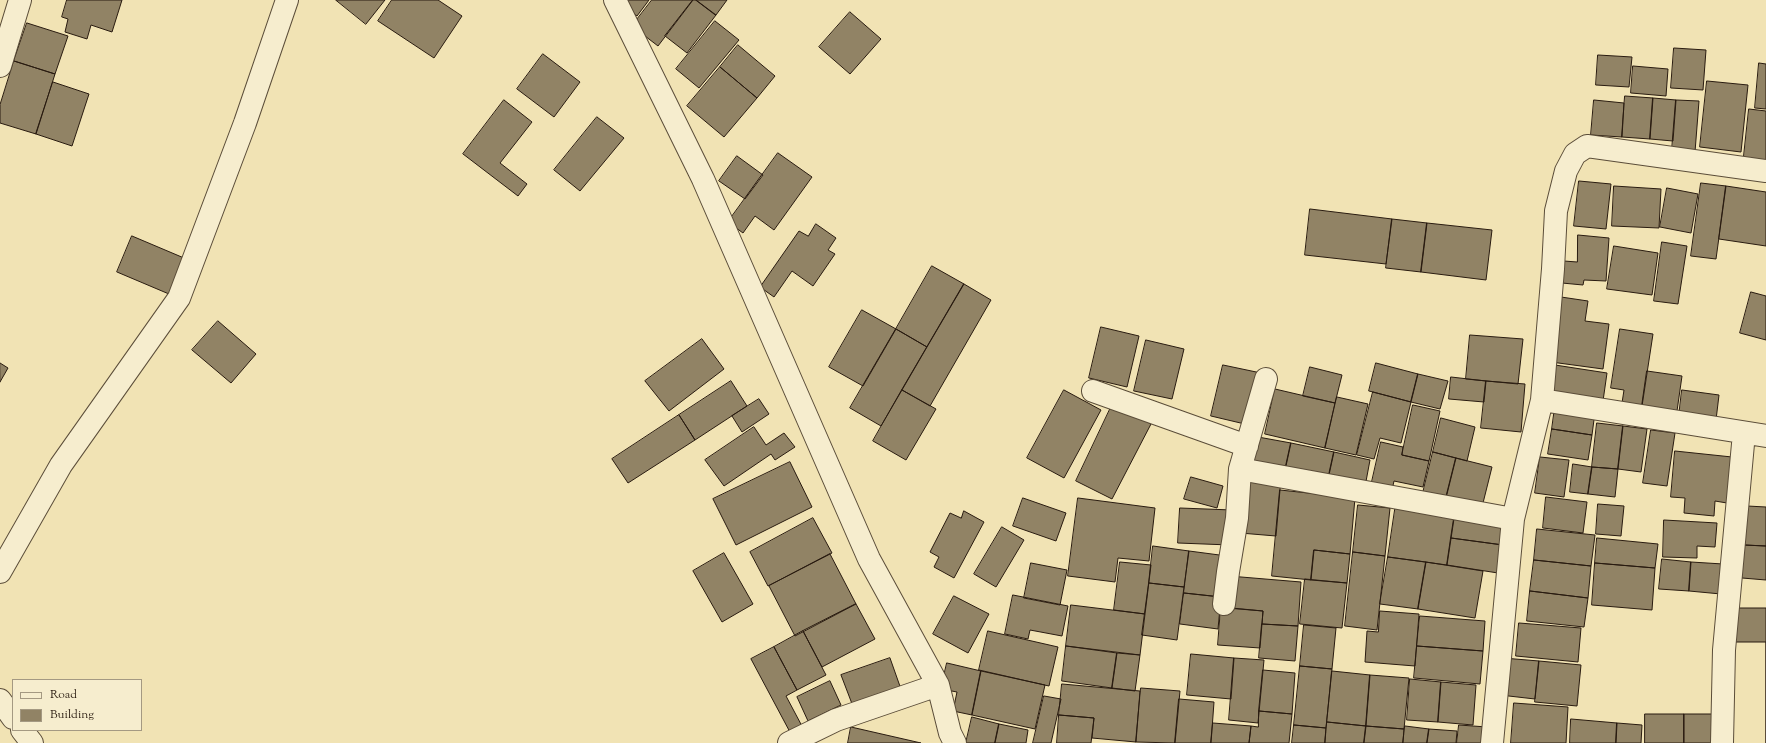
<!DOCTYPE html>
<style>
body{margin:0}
#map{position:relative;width:1766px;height:743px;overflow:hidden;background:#f1e3b4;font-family:"Sorts Mill Goudy",serif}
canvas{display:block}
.legend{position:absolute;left:12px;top:679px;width:130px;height:52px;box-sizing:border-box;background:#f6edce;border:1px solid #a49982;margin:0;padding:5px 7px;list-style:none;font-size:12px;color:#291b10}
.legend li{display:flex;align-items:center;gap:8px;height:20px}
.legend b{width:20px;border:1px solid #a49982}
</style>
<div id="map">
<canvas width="1766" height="743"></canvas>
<ul class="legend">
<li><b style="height:5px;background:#f6edce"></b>Road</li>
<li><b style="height:11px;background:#918365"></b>Building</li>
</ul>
</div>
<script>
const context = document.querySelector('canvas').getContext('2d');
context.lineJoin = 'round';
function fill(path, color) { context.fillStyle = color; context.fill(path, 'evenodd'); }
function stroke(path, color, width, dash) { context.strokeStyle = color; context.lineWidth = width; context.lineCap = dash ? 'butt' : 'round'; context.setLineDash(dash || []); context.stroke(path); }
const building = new Path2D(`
 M67,0H122L112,32L91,25L87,39L65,32L68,19L62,17Z
 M336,0H385L366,24Z
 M392,0H438L462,16L434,58L378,21Z
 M619,0H649L637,16L618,2Z
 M652,0H693L658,46L632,26Z
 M693,0H696L716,15L687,53L665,36Z
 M696,0H727L716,15Z
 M850,12L881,39L850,74L819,47Z
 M715,21L739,40L699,88L676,69Z
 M27,23L68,36L55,74L14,61Z
 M738,45L775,76L757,98L720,67Z
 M1674,48L1706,50L1703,90L1671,88Z
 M543,54L580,82L554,117L517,89Z
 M1598,55L1632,57L1629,87L1596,85Z
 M14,61L55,74L36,134L0,123V105Z
 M1759,63L1766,64V109L1755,108Z
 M1633,66L1668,69L1666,96L1631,93Z
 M720,67L757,98L724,137L687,106Z
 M1707,81L1748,85L1741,152L1700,147Z
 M53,82L89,94L72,146L36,134Z
 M1625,96L1653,98L1650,139L1622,137Z
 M1653,98L1676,100L1673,141L1650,139Z
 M504,100L532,122L500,163L527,184L518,196L463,154Z
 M1594,100L1624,103L1622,137L1591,135Z
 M1676,100L1699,101L1695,152L1672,150Z
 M1749,109L1766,111V167L1743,165Z
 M597,117L624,138L580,191L554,170Z
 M778,153L812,177L774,230L755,216L743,233L728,222Z
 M737,156L763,175L745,199L719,181Z
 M1579,181L1611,184L1606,229L1574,226Z
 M1701,183L1726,186L1716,259L1691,256Z
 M1614,186L1661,189L1659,228L1612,226Z
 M1726,186L1766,192V246L1719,239Z
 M1667,188L1698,194L1691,233L1660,227Z
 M1310,209L1392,219L1386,264L1305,255Z
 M1392,219L1427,223L1421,272L1386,268Z
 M1427,223L1492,230L1486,280L1421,272Z
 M816,224L836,238L828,250L835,254L813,286L792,271L774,297L760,287L799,231L808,236Z
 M1578,235L1609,238L1606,281L1584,280L1583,285L1562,283L1564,261L1577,262Z
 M132,236L184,258L169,294L117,272Z
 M1662,242L1687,246L1678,304L1654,301Z
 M1614,246L1658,253L1652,295L1607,289Z
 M932,266L964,284L927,347L896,329Z
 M964,284L991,300L930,406L902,390Z
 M1751,292L1766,296V340L1740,333Z
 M1561,297L1588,301L1585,321L1609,324L1603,369L1551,362Z
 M862,310L896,329L863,386L829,367Z
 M218,321L256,354L231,383L192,350Z
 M1101,327L1139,336L1127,387L1089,378Z
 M896,329L927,347L881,426L850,408Z
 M1620,329L1653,334L1642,406L1622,403L1624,390L1611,388Z
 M1470,335L1523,339L1518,384L1466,379Z
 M702,339L724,369L669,411L645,381Z
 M1146,340L1184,349L1172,399L1134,391Z
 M0,363L8,368L0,382Z
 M1376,363L1418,374L1411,402L1369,391Z
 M1223,365L1261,373L1249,425L1211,416Z
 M1555,365L1607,373L1603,401L1551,393Z
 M1310,367L1342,375L1335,403L1303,396Z
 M1647,371L1682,376L1677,411L1642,406Z
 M1418,374L1448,381L1440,409L1411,402Z
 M1451,377L1486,381L1484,402L1449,399Z
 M731,381L747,406L695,440L679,415Z
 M1486,381L1525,384L1521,432L1481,428Z
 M1275,389L1335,403L1325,448L1265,434Z
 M902,390L936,409L906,460L873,441Z
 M1064,390L1101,410L1064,478L1027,458Z
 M1682,390L1719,395L1716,420L1679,416Z
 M1373,392L1411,402L1401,443L1380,438L1374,459L1357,455Z
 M1337,397L1368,404L1356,455L1325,448Z
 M759,399L769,414L742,432L732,416Z
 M1113,403L1151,424L1112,499L1076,481Z
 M1413,405L1440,411L1429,461L1402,455Z
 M1555,407L1595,412L1592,435L1552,429Z
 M679,415L695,440L628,483L612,459Z
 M1441,418L1475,427L1467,461L1433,452Z
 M1597,423L1623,426L1618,469L1592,467Z
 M1623,426L1647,429L1641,472L1618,469Z
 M754,427L766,445L784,433L795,447L775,460L771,454L724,486L705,460Z
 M1552,429L1592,435L1588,460L1548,454Z
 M1651,430L1675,433L1667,486L1643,483Z
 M1258,437L1291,443L1284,475L1251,468Z
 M1381,442L1403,447L1402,455L1429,461L1423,487L1394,481L1392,490L1371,486Z
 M1291,443L1334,452L1327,484L1284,475Z
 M1675,451L1732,457L1727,503L1715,501L1714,516L1684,513L1685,498L1671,497Z
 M1334,452L1370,460L1364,492L1327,484Z
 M1433,452L1456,458L1445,502L1422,497Z
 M1540,457L1569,460L1564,497L1535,493Z
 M1456,458L1492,467L1481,511L1445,502Z
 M790,462L812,507L736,545L713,499Z
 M1573,464L1592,467L1588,494L1570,492Z
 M1592,467L1618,469L1615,497L1588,494Z
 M1245,474L1281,478L1276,536L1240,533Z
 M1191,477L1223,486L1217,508L1184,499Z
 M1280,490L1355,498L1350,554L1314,550L1311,580L1272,576Z
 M1546,497L1587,502L1583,533L1543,528Z
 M1023,498L1066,513L1056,541L1013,526Z
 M1078,498L1155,508L1149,561L1118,558L1115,582L1068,576Z
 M1396,503L1455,512L1447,565L1388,557Z
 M1598,504L1624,506L1621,536L1596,534Z
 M1358,505L1390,508L1385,556L1353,552Z
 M1747,506L1766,507V546L1744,545Z
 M1180,508L1232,510L1230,545L1178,543Z
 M964,511L984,522L954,578L934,567L939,557L930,552L950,513L961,518Z
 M1455,512L1507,520L1503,545L1451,538Z
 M813,518L832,553L768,586L750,552Z
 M1664,520L1717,523L1715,547L1697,546V558L1663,557Z
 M1002,527L1024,540L996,587L974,574Z
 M1537,529L1595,535L1591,566L1534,560Z
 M1451,538L1503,545L1498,573L1447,565Z
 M1597,538L1658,544L1655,568L1595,563Z
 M1744,545L1766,546V580L1742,578Z
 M1153,546L1189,551L1184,587L1149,583Z
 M1314,550L1350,554L1347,583L1311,580Z
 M1189,551L1227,556L1221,597L1184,593Z
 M1353,552L1385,556L1377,630L1345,626Z
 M724,553L753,604L722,622L693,571Z
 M830,554L856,604L795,636L769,586Z
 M1388,557L1426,562L1418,609L1380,604Z
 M1662,559L1691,562L1689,591L1659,589Z
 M1534,560L1591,566L1588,598L1530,591Z
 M1120,562L1151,565L1145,614L1114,610Z
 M1426,562L1483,571L1475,618L1418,609Z
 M1691,562L1723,564L1721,594L1689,591Z
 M1031,563L1067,570L1060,605L1024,598Z
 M1595,563L1655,568L1652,610L1592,605Z
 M1229,576L1301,582L1298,626L1262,624L1263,611L1227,608Z
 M1305,579L1347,583L1342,628L1300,624Z
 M1149,583L1184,587L1177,640L1142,635Z
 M1530,591L1588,598L1584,627L1527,621Z
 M1184,593L1221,597L1218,629L1180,624Z
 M1013,595L1068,606L1062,636L1030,630L1028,639L1005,634Z
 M954,596L989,614L968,653L933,634Z
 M856,604L875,639L822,667L803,631Z
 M1071,605L1145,614L1140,655L1066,646Z
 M1221,607L1263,611L1260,648L1218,645Z
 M1730,608H1766V743V642H1730Z
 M1380,611L1419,614L1415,666L1365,662L1367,631L1378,632Z
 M1420,616L1485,621L1483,651L1417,646Z
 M1519,623L1581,628L1578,662L1516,656Z
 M1262,624L1298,626L1295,661L1259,658Z
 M1304,625L1336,628L1332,669L1300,666Z
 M803,631L826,675L797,690L774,647Z
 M988,631L1058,647L1049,686L979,670Z
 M1066,646L1117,653L1112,688L1062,681Z
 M1417,646L1483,651L1480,684L1414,678Z
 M774,647L797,690L786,696L803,728L791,734L751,659Z
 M1117,653L1140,655L1135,691L1112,688Z
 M1191,654L1234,658L1231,699L1187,695Z
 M890,658L902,692L854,709L841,675Z
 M1234,658L1264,660L1258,723L1229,720Z
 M1503,658L1539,661L1535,699L1500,695Z
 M1539,661L1581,665L1577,706L1535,702Z
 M947,663L981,671L972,715L953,711L957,692L941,689Z
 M1300,666L1332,669L1326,728L1294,725Z
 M1263,670L1295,673L1292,714L1259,711Z
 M981,671L1045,685L1035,729L972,715Z
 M1332,671L1370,675L1366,726L1327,722Z
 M1370,675L1409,678L1404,729L1366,726Z
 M1410,679L1441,682L1438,722L1407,720Z
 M830,681L841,705L808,721L797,697Z
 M1441,682L1476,685L1473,725L1438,722Z
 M1062,684L1140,691L1136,742L1092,738L1094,718L1059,715Z
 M1141,688L1180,691L1175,743L1136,742Z
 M1044,696L1061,699L1051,743H1033Z
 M1179,699L1214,702L1211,743H1175Z
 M1514,703L1568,707L1566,743H1511Z
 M1259,711L1292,714L1289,743H1249L1251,726L1258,727Z
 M1645,714H1684V743H1645Z
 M1684,714H1719V743H1684Z
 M1059,715L1094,718L1091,743H1057Z
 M972,717L999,724L995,743H966Z
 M1571,719L1617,723L1616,743H1570Z
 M1327,722L1366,726L1364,743H1325Z
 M1213,723L1251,726L1249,743H1211Z
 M1617,723L1642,725L1641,743H1616Z
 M999,724L1028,730L1026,743H995Z
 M1294,725L1326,728L1325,743H1292Z
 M1459,725L1487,727L1485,743H1457Z
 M1366,726L1404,729L1403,743H1364Z
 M1405,726L1429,729L1427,743H1403Z
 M851,727L921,743H848Z
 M1429,729L1457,731L1456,743H1427Z`);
const minor = new Path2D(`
 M615,0L703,179L869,559L938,685L950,733L955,743
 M0,66L20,0
 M1093,391L1247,446
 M1542,400L1766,436
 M1240,469L1513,519
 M0,572L61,465L179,298L245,123L287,0
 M1224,604L1228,572L1237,518L1240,469L1266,379
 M0,700L13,718
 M22,730L32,743
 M789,743L836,720L938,685
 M1492,743L1513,519L1542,400L1553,269L1556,211L1566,171L1575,154L1587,146L1766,171
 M1722,743L1724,650L1744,433`);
fill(building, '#918365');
stroke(building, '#291b10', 1);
stroke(minor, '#5b4d39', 24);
stroke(minor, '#f6edce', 22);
</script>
